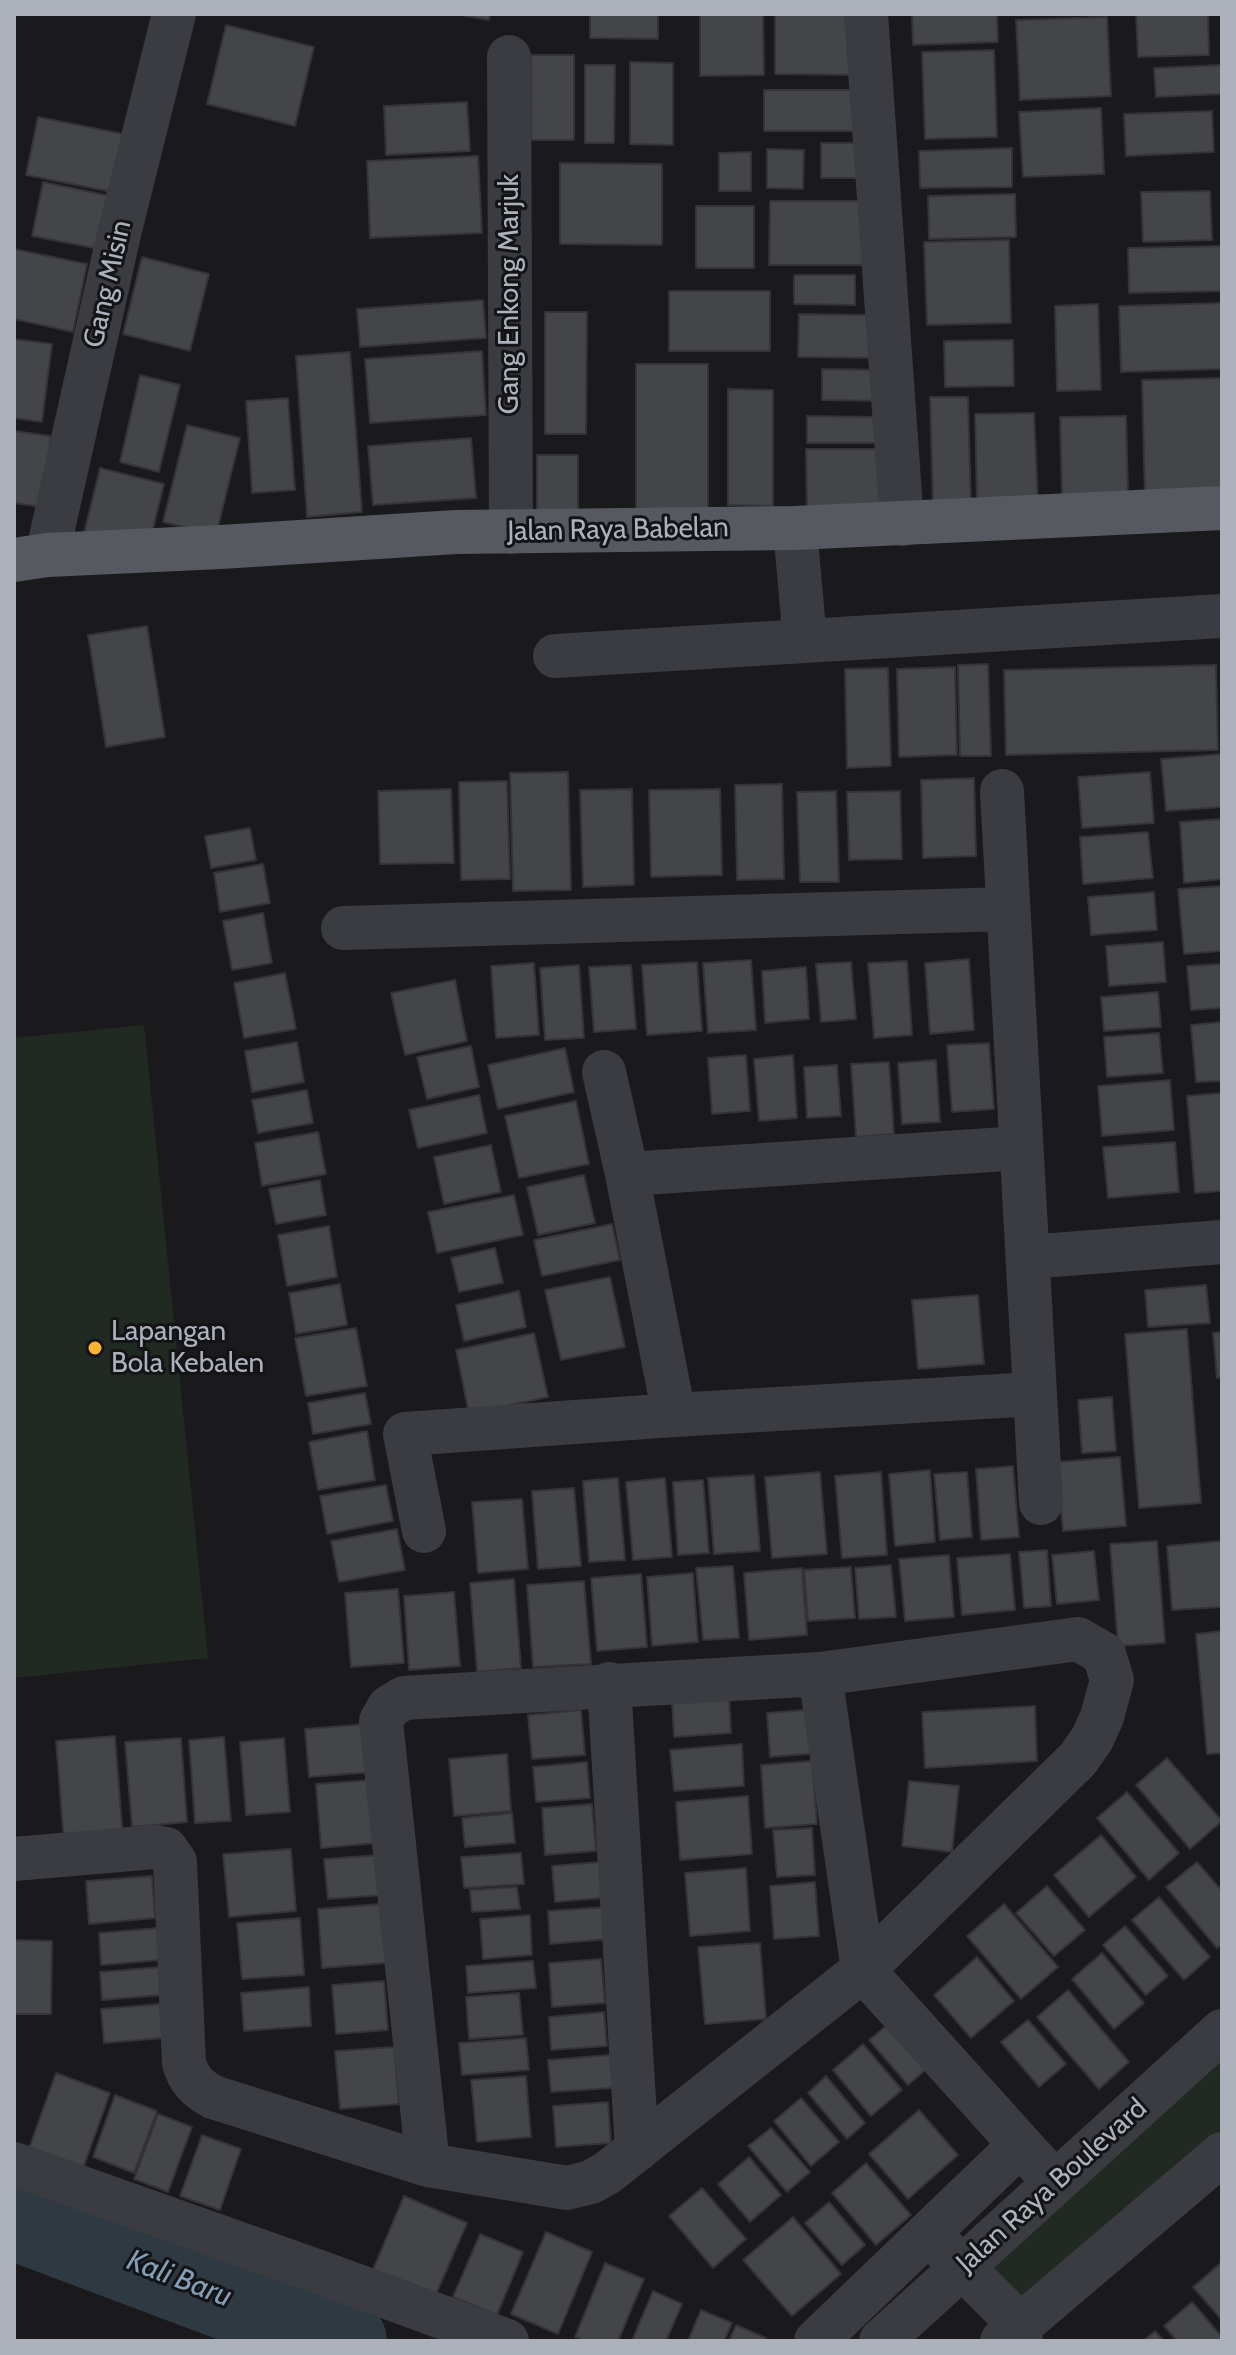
<!DOCTYPE html>
<style>
body{margin:0}
#map{position:relative;width:1236px;height:2355px;overflow:hidden;background:#1a1a1c;font-family:Cabin,sans-serif}
canvas{display:block}
.frame{position:absolute;inset:0;border:16px solid #acb1bc;pointer-events:none}
</style>
<div id="map">
<canvas width="1236" height="2355"></canvas>
<div class="frame"></div>
</div>
<script>
const context = document.querySelector('canvas').getContext('2d');
context.lineJoin = 'round';
function fill(path, color) { context.fillStyle = color; context.fill(path, 'evenodd'); }
function stroke(path, color, width, dash) { context.strokeStyle = color; context.lineWidth = width; context.lineCap = dash ? 'butt' : 'round'; context.setLineDash(dash || []); context.stroke(path); }
function write(font, color, halo, rows, align = 'center') {
  context.font = font + ' Cabin,sans-serif'; context.lineWidth = 6; context.setLineDash([]); context.textBaseline = 'middle'; context.strokeStyle = halo; context.fillStyle = color; for (const [text, x, y, turn = 0] of rows) {
    context.save(); context.translate(x, y); context.rotate((+turn || 0) * Math.PI / 180); context.textAlign = isNaN(turn) ? turn : align; if (halo) context.strokeText(text, 0, 0); context.fillText(text, 0, 0); context.restore();
  }
}
const green = new Path2D(`
 M144,1025L208,1658L14,1678V1038Z
 M1222,2031V2154L1020,2325L964,2266Z`);
const river = new Path2D(`
 M14,2217L344,2341`);
const building = new Path2D(`
 M455,14H490L489,20Z
 M590,14H658V39L590,38Z
 M700,14H763L764,75L700,76Z
 M775,14H853L852,75L775,74Z
 M912,14H997L998,42L913,45Z
 M1136,14H1208L1209,55L1138,57Z
 M1107,17L1111,96L1020,100L1016,20Z
 M226,25L314,47L295,126L207,104Z
 M994,50L997,137L925,139L922,52Z
 M531,55H574V140H531Z
 M630,62L673,63V145L630,144Z
 M585,65H615L614,143H585Z
 M1222,65V94L1156,97L1154,68Z
 M764,90H857L856,131H764Z
 M467,102L470,151L386,155L384,106Z
 M1101,108L1104,174L1023,177L1019,112Z
 M1212,111L1214,152L1126,156L1124,114Z
 M38,117L123,134L112,192L26,175Z
 M821,143H872V178H821Z
 M1012,148V187L920,188L919,151Z
 M767,149L804,150L803,189L767,188Z
 M751,152V191H719V153Z
 M478,156L482,233L370,238L367,161Z
 M560,163L662,164V245L560,244Z
 M43,182L110,196L99,249L32,236Z
 M1210,191L1212,240L1143,242L1141,192Z
 M1015,194L1016,237L929,239L928,196Z
 M770,201H877V265H769Z
 M696,206H754V268H696Z
 M1009,240L1011,323L927,325L924,242Z
 M1222,246V291L1129,293L1128,248Z
 M14,249L87,264L73,332L14,319Z
 M142,257L209,274L190,351L123,334Z
 M794,275H855V305L794,304Z
 M669,291H770V351H669Z
 M483,300L486,338L360,347L357,309Z
 M1222,303V369L1121,372L1119,306Z
 M1098,304L1101,390L1057,391L1055,306Z
 M545,312H587L586,434H545Z
 M799,314L872,315L873,358L798,357Z
 M14,339L52,344L42,422L14,418Z
 M1013,340L1014,386L945,387L944,341Z
 M482,351L486,415L370,423L365,359Z
 M350,352L362,512L307,517L296,356Z
 M636,364H708V514H636Z
 M822,369L886,370V401L822,400Z
 M140,375L180,385L159,472L120,462Z
 M1222,378V500L1145,501L1142,380Z
 M728,389L773,390V506L728,505Z
 M930,397H968L971,507L933,508Z
 M288,398L295,490L252,493L246,401Z
 M1034,413L1038,503L977,505L975,414Z
 M807,416L880,417L879,443H807Z
 M1126,416L1128,494L1062,496L1060,417Z
 M187,425L240,438L216,535L163,522Z
 M14,431L51,436L42,507L14,503Z
 M471,438L476,498L373,505L368,446Z
 M806,449H891L890,515L807,514Z
 M537,455H578V526H537Z
 M100,468L164,484L148,549L84,533Z
 M147,626L165,737L106,747L88,635Z
 M988,664L991,756H960L958,665Z
 M1216,665L1218,750L1006,755L1004,670Z
 M955,667L957,755L899,757L897,669Z
 M888,668L891,766L847,768L845,669Z
 M1222,754V807L1166,811L1161,759Z
 M568,772L571,890L513,891L510,773Z
 M1150,772L1154,823L1082,828L1078,777Z
 M974,778L976,856L923,858L921,780Z
 M507,781L510,879L461,880L459,782Z
 M782,784L784,879L737,880L735,785Z
 M451,789L454,863L380,864L378,791Z
 M632,789L634,885L583,887L580,790Z
 M720,789L722,875L651,877L649,790Z
 M836,791L839,882H800L797,792Z
 M900,791L902,859L849,860L847,792Z
 M1222,819V879L1184,883L1180,822Z
 M250,828L256,860L211,868L205,836Z
 M1148,832L1153,878L1083,884L1080,837Z
 M263,864L270,903L220,912L214,873Z
 M1222,886V951L1184,954L1178,889Z
 M1154,892L1157,930L1091,935L1088,897Z
 M263,913L272,963L232,970L223,921Z
 M1163,942L1166,982L1109,986L1106,946Z
 M969,959L974,1030L930,1034L925,963Z
 M751,960L756,1030L708,1033L703,963Z
 M907,961L912,1035L874,1038L868,963Z
 M697,962L702,1031L647,1035L642,965Z
 M851,962L856,1019L821,1022L816,964Z
 M534,963L539,1035L496,1038L491,966Z
 M1222,964V1008L1191,1010L1187,966Z
 M579,965L584,1038L545,1040L540,968Z
 M631,965L636,1029L594,1032L589,967Z
 M806,967L809,1019L765,1023L762,971Z
 M285,973L296,1029L244,1038L234,983Z
 M455,980L467,1041L405,1055L391,993Z
 M1158,992L1161,1027L1104,1031L1101,997Z
 M1222,1022V1081L1196,1082L1191,1025Z
 M1159,1033L1163,1073L1107,1077L1104,1037Z
 M297,1042L304,1082L252,1092L245,1051Z
 M989,1043L994,1109L952,1112L947,1045Z
 M471,1046L479,1087L427,1099L417,1057Z
 M565,1048L574,1092L498,1109L488,1065Z
 M746,1055L750,1111L712,1114L708,1058Z
 M793,1055L797,1118L759,1121L754,1059Z
 M936,1060L940,1122L902,1124L898,1063Z
 M889,1062L894,1134L856,1137L851,1064Z
 M837,1065L841,1116L807,1118L804,1067Z
 M1170,1080L1174,1130L1102,1136L1098,1086Z
 M307,1090L313,1123L258,1133L252,1100Z
 M1222,1093V1191L1195,1193L1187,1096Z
 M479,1095L487,1133L418,1148L409,1110Z
 M576,1101L589,1164L519,1178L505,1116Z
 M318,1132L326,1174L262,1186L255,1143Z
 M1175,1142L1179,1192L1108,1198L1103,1147Z
 M491,1145L501,1192L444,1204L434,1157Z
 M584,1175L595,1223L538,1235L527,1187Z
 M320,1180L326,1215L276,1224L269,1189Z
 M514,1195L523,1235L437,1253L428,1212Z
 M612,1224L620,1260L542,1276L534,1240Z
 M329,1226L337,1277L287,1286L278,1235Z
 M495,1248L503,1283L459,1292L451,1258Z
 M610,1277L625,1347L561,1360L545,1290Z
 M340,1284L347,1325L296,1334L289,1293Z
 M1206,1285L1210,1323L1148,1327L1145,1290Z
 M519,1291L526,1327L464,1341L456,1305Z
 M978,1295L984,1364L918,1369L912,1300Z
 M356,1328L367,1386L306,1396L295,1338Z
 M1187,1329L1201,1503L1139,1508L1125,1334Z
 M1222,1332V1377L1217,1378L1213,1333Z
 M534,1333L548,1397L469,1414L456,1350Z
 M365,1393L371,1424L313,1434L308,1403Z
 M1112,1397L1116,1451L1082,1453L1078,1400Z
 M367,1431L375,1480L318,1490L309,1442Z
 M1120,1457L1126,1526L1063,1531L1057,1462Z
 M1013,1466L1019,1537L981,1540L976,1469Z
 M930,1470L935,1542L895,1546L889,1474Z
 M820,1472L827,1554L772,1558L765,1477Z
 M881,1472L887,1555L842,1558L835,1476Z
 M967,1472L972,1537L940,1540L934,1474Z
 M754,1475L760,1551L714,1554L708,1478Z
 M618,1478L625,1560L589,1562L583,1481Z
 M665,1478L672,1557L633,1560L626,1482Z
 M703,1480L709,1553L678,1555L673,1482Z
 M386,1485L393,1521L327,1534L320,1496Z
 M574,1488L581,1566L538,1569L532,1491Z
 M522,1499L528,1569L478,1573L472,1502Z
 M397,1529L405,1570L339,1582L331,1541Z
 M1157,1541L1165,1643L1118,1646L1110,1544Z
 M1222,1541V1607L1172,1610L1167,1546Z
 M1047,1550L1051,1606L1024,1608L1019,1552Z
 M1094,1551L1099,1600L1057,1604L1052,1555Z
 M1010,1554L1015,1610L962,1615L957,1558Z
 M949,1555L954,1617L905,1621L899,1559Z
 M891,1565L896,1617L859,1619L855,1568Z
 M733,1566L739,1638L703,1640L696,1568Z
 M851,1567L855,1618L808,1621L804,1570Z
 M802,1568L807,1635L749,1640L744,1573Z
 M693,1573L698,1642L652,1646L647,1577Z
 M641,1574L647,1647L597,1651L591,1578Z
 M514,1579L521,1668L477,1672L470,1583Z
 M584,1581L591,1664L533,1667L527,1585Z
 M398,1589L404,1663L351,1667L345,1593Z
 M454,1592L460,1666L409,1670L404,1596Z
 M1222,1631V1753L1207,1754L1196,1634Z
 M729,1696L731,1733L674,1737L672,1700Z
 M1035,1706L1037,1761L925,1768L922,1712Z
 M817,1709L820,1753L770,1757L767,1713Z
 M581,1710L585,1755L532,1759L528,1715Z
 M368,1724L373,1772L309,1777L305,1729Z
 M115,1736L123,1839L64,1843L56,1741Z
 M224,1737L231,1821L195,1823L189,1740Z
 M181,1738L187,1822L132,1827L125,1742Z
 M284,1738L290,1812L246,1815L240,1742Z
 M742,1744L744,1786L674,1791L670,1750Z
 M507,1754L511,1811L454,1816L449,1759Z
 M1167,1758L1222,1821L1190,1849L1136,1785Z
 M812,1761L817,1824L765,1828L761,1765Z
 M587,1762L590,1798L536,1802L533,1767Z
 M373,1780L378,1843L321,1848L316,1784Z
 M909,1781L959,1786L952,1852L902,1846Z
 M1127,1792L1179,1853L1149,1880L1097,1818Z
 M748,1796L752,1854L680,1860L676,1802Z
 M592,1804L596,1851L545,1855L542,1808Z
 M512,1813L515,1843L465,1847L462,1818Z
 M812,1828L815,1875L777,1877L773,1830Z
 M1101,1835L1136,1877L1089,1917L1054,1875Z
 M291,1849L296,1911L229,1917L223,1854Z
 M521,1853L524,1884L464,1888L461,1857Z
 M380,1855L384,1895L328,1899L324,1859Z
 M600,1862L602,1898L555,1902L552,1866Z
 M1197,1862L1222,1891V1944L1217,1948L1166,1887Z
 M746,1868L750,1931L690,1936L685,1873Z
 M152,1876L155,1918L89,1924L86,1881Z
 M815,1882L819,1936L774,1939L770,1886Z
 M1047,1886L1085,1930L1054,1956L1016,1913Z
 M517,1887L520,1909L472,1912L470,1890Z
 M1159,1897L1210,1957L1184,1980L1132,1920Z
 M381,1904L386,1963L322,1968L318,1909Z
 M1004,1904L1058,1967L1021,1999L967,1936Z
 M607,1907L610,1939L550,1944L548,1911Z
 M530,1915L532,1955L483,1959L480,1919Z
 M300,1918L304,1975L242,1979L237,1923Z
 M1125,1926L1168,1976L1146,1995L1103,1945Z
 M158,1928L161,1960L101,1965L99,1933Z
 M14,1940L52,1941L51,2014H14Z
 M760,1943L766,2019L705,2024L698,1947Z
 M1102,1953L1144,2003L1114,2029L1072,1979Z
 M977,1957L1014,2001L971,2038L934,1995Z
 M601,1959L605,2003L552,2007L549,1963Z
 M533,1961L536,1988L468,1993L466,1966Z
 M161,1967L163,1995L102,2000L100,1972Z
 M384,1981L388,2030L336,2034L332,1985Z
 M309,1987L311,2026L244,2031L241,1993Z
 M1068,1990L1129,2062L1099,2089L1037,2017Z
 M519,1993L523,2035L469,2039L466,1997Z
 M160,2004L163,2038L104,2043L101,2009Z
 M604,2012L607,2046L551,2050L549,2017Z
 M1028,2020L1066,2064L1039,2087L1001,2042Z
 M892,2021L930,2066L908,2085L869,2040Z
 M526,2038L529,2070L462,2075L459,2043Z
 M863,2044L902,2090L871,2116L833,2070Z
 M394,2047L399,2104L340,2109L335,2051Z
 M610,2055L613,2088L551,2092L548,2060Z
 M56,2073L110,2093L80,2177L26,2157Z
 M526,2076L531,2137L477,2142L471,2080Z
 M826,2076L865,2123L847,2139L808,2093Z
 M115,2095L157,2111L134,2173L93,2157Z
 M801,2098L839,2142L811,2166L774,2121Z
 M608,2102L611,2143L556,2147L553,2106Z
 M919,2110L958,2155L908,2199L869,2154Z
 M158,2114L192,2127L168,2192L134,2179Z
 M771,2128L810,2172L787,2192L748,2146Z
 M202,2135L241,2149L220,2210L180,2196Z
 M749,2157L781,2195L750,2222L718,2184Z
 M866,2163L911,2215L876,2245L832,2193Z
 M702,2188L746,2239L713,2268L669,2216Z
 M404,2196L467,2223L434,2299L372,2272Z
 M829,2202L865,2245L842,2265L805,2223Z
 M793,2217L841,2274L792,2316L743,2260Z
 M546,2232L592,2252L558,2334L511,2314Z
 M480,2234L523,2252L497,2315L453,2297Z
 M1222,2262V2320L1193,2287Z
 M605,2263L644,2279L618,2341H584L575,2337Z
 M653,2291L682,2304L666,2341H632Z
 M1192,2302L1222,2337V2341H1177L1164,2326Z
 M701,2310L732,2323L724,2341H688Z
 M736,2325L766,2338L765,2341H729Z
 M1155,2331L1164,2341H1143Z`);
const minor = new Path2D(`
 M866,14L902,524
 M509,57L511,532
 M795,528L805,641
 M47,555L119,234L174,14
 M555,656L1222,616
 M1002,791L1041,1503
 M343,928L1008,909
 M604,1072L627,1174
 M1028,1257L1222,1242
 M674,1415L627,1174L1021,1148
 M424,1531L405,1434L674,1415L1035,1394
 M820,1674L863,1970L1055,2183
 M609,1684L637,2150
 M14,1859L154,1847L166,1849L175,1862L184,2063C189,2080 197,2088 213,2097L428,2165L567,2188L591,2182L607,2173L863,1970L1078,1759L1092,1739L1102,1717L1112,1680L1104,1654L1078,1639L820,1674L404,1698L389,1707L381,1721L428,2165
 M14,2164L322,2273L507,2341
 M941,2246L1020,2325L1021,2341
 M816,2341L1020,2145
 M881,2341L1222,2031
 M1002,2341L1222,2154`);
const major = new Path2D(`
 M14,560L47,555L221,547L456,532L795,528L1222,508`);
const markers = [
 [95,1348,8,"#f9b434"]
];
const streetNames = [
 ["Gang Misin",108,284,-77],
 ["Gang Enkong Marjuk",510,294,-90],
 ["Jalan Raya Babelan",618,530,-1],
 ["Jalan Raya Boulevard",1052,2186,-42]
];
const poiNames = [
 ["Lapangan",111,1332],
 ["Bola Kebalen",111,1364]
];
const waterNames = [
 ["Kali Baru",179,2279,21]
];
fill(green, '#212a22');
stroke(river, '#2f3941', 86);
fill(building, '#444549');
stroke(building, '#333338', 2);
stroke(minor, '#3a3c41', 44);
stroke(major, '#565960', 44);
for (const [x, y, r, color] of markers) { const dot = new Path2D(); dot.arc(x, y, r, 0, 2 * Math.PI); context.fillStyle = color; context.fill(dot); stroke(dot, '#141417', 3); }
write('28px', '#acb1bc', '#141417', streetNames);
write('28px', '#acb1bc', '#141417', poiNames, 'left');
write('italic 30px', '#829fb8', '#141417', waterNames);
</script>
